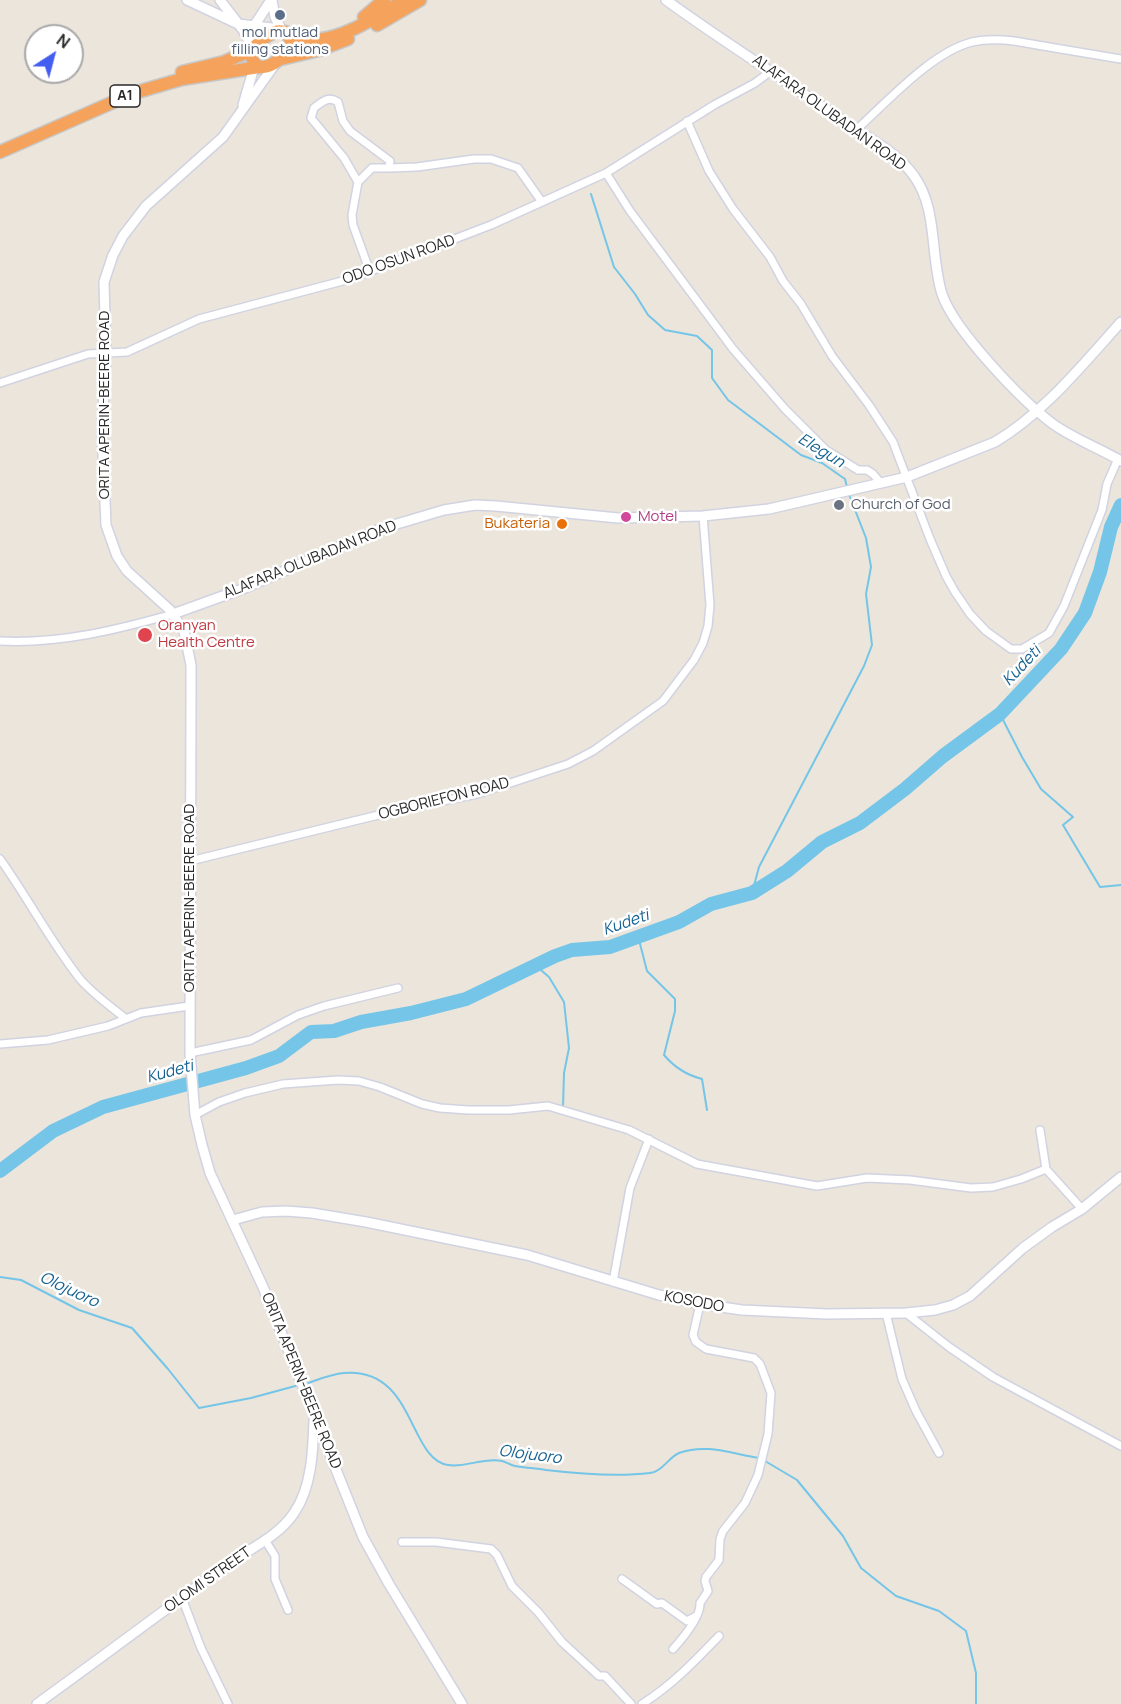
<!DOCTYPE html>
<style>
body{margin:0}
#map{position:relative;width:1121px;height:1704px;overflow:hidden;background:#ebe5dc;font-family:Manrope,sans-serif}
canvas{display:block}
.north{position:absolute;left:24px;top:24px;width:60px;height:60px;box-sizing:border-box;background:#fff;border:2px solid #a9a9a9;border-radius:50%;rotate:36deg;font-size:16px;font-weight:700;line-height:24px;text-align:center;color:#292929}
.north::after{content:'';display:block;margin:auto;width:21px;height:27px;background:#445eef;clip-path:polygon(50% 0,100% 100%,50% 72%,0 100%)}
</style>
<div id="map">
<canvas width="1121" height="1704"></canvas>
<div class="north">N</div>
</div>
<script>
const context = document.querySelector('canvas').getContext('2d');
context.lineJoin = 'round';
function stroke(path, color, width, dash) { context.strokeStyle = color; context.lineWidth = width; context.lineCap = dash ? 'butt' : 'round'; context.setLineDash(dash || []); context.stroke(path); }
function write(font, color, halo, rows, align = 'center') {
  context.font = font + ' Manrope,sans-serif'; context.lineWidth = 5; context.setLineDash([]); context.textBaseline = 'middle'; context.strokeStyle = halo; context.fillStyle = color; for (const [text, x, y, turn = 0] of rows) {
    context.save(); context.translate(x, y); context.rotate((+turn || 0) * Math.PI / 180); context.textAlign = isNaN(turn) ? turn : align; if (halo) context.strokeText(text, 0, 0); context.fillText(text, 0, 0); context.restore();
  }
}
const stream = new Path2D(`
 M591,194L614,267L635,294L648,315L665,330L697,336L712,350V378L728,400L801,455L822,463L845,479L847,487
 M1000,714L1022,757L1041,789L1073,817L1063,825L1100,887L1121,885
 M752,893L759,867L864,666L872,645L866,594L871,567L866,538L848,492
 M638,936L647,971L675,999V1011L664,1055C675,1068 686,1075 702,1079L707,1110
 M535,965L549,977L564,1002L569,1048L564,1073L563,1107
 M0,1277L21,1280L79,1310L132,1328L168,1369L199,1408L251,1398L299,1385
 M305,1384C317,1380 331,1374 344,1373C415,1367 408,1459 448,1465C465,1468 484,1457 502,1461C506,1462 510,1465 515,1466C525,1468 536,1468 546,1470C580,1474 616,1477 650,1473C662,1472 669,1457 679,1453C707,1443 732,1454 760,1458
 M765,1461L797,1480L843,1536L861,1568L896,1596L939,1611L966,1631L976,1673V1704`);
const river = new Path2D(`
 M0,1171L53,1131L103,1107L246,1068L279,1056L311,1032L334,1031L361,1022L411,1013L466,999L555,956L572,950L610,947L679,922L711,904L752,893L787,871L822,842L860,823L905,789L943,756L1000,714L1061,649L1085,613L1100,572L1111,527L1121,505`);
const street = new Path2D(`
 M687,121L709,171L733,209L770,257L783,281L801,304L832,356L869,405L893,442L930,539L946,576L955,592L970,614L986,631L1011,649H1022L1049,633L1064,606L1102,510L1107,484L1118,459
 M856,130C887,102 932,52 972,42C997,36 1024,43 1049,47C1073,51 1097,55 1121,59
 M606,173L630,211L733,349L785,409L826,450L858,470H867L873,474L881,483
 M358,182L372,168H389
 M370,272L353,225L352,215L358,182L344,158L311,118L314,108C323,101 328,96 338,102L343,121L350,131L390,161L389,168L417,167L474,159H491L518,168L542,202
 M0,383L88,354L127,352L199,319L350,279L491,225L606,173L714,105L755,83L771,71
 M0,641C60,644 116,630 173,614
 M0,859C28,898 50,941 80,979C93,994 110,1006 125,1018
 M190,861L403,809L477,794L568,764L593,751L663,701L694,660L703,643L708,626L710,605L703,516
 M0,1044L48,1040L108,1026L141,1013L189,1006
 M190,1053L251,1040L298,1015L324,1006L398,988
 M195,1115L219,1102L245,1093L283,1084L338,1080L359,1081L380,1087L422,1104L440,1108L468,1110H509L548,1106L629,1130L697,1164L817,1186L867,1178L910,1180L971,1188L993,1187L1021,1179L1046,1169L1082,1209
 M1040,1130L1046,1169
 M613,1282L630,1188L649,1139
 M886,1313L902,1379L916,1411L939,1453
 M906,1313L949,1347L993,1377L1121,1446
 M265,1540L275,1556V1579L288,1610
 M402,1542H436L491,1549L497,1555L512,1586L538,1612L562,1642L599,1676H605L631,1704
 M622,1579L654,1602L657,1604L662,1603L687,1621L696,1616
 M182,1598L201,1648L228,1704
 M673,1649C682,1639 701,1617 700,1603L708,1591L705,1581L706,1577L719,1560L720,1539L723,1531L745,1503L758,1475L768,1434L771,1393L760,1364L754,1358L706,1349L696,1342L693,1335L700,1304
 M642,1704C671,1686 695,1661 719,1636`);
const secondary = new Path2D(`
 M187,0L238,24L272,28L279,31
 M220,0L243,30L253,49
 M272,0L275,17L282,31
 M666,0C725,43 787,81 846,123C869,138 898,153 914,176C938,209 930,256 942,294C954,330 1022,401 1053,424C1074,439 1099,448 1121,461
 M254,26L271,0
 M278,60L223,137L146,206L123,236L113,255L104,282L106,354L102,430L106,525L117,556L127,571L170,610L184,631L191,665V692L190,1053L195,1115L202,1145L210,1173L263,1287L363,1537L389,1584L462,1704
 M243,105L255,64
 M173,614L245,588L380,529L444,510L475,505L496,506L618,518L703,516L769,509L907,477L995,442C1043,414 1083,364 1121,322
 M233,1220L262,1212L286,1211L312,1213L366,1222L527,1255L659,1295L700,1304L742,1310L827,1314L906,1313L935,1310L953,1305L970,1296L1023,1248L1052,1227L1082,1209L1121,1177
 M37,1704C98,1660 158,1615 218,1571C242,1552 277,1539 294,1513C312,1487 313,1450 314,1420`);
const highway = new Path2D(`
 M364,17L384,0
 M377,25L420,0
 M287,33L292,43C289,56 258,80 252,58C249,47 266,36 275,32C284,28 302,40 315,40C346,38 377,16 404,0
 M281,59L319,50L348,39
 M182,72L224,62L252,50
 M0,152L134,93L182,79L259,67`);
const markers = [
 [280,15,6,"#5c6f8a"],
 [839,505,6,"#6b7280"],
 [626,517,6,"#d1479c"],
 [562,524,6,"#e8710a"],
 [145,635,8,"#e0444e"]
];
const shields = [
 [125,96,30]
];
const shieldNames = [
 ["A1",125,96]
];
const serviceNames = [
 ["mol mutlad",280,33],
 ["filling stations",280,50]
];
const streetNames = [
 ["ALAFARA OLUBADAN ROAD",829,113,36],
 ["ODO OSUN ROAD",399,260,-20],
 ["ORITA APERIN-BEERE ROAD",105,405,-90],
 ["ALAFARA OLUBADAN ROAD",310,560,-22],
 ["OGBORIEFON ROAD",444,799,-14],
 ["ORITA APERIN-BEERE ROAD",190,898,-90],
 ["KOSODO",694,1302,11],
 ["ORITA APERIN-BEERE ROAD",301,1381,68],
 ["OLOMI STREET",208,1580,-35]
];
const worshipNames = [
 ["Church of God",851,505]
];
const hotelNames = [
 ["Motel",638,517]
];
const foodNames = [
 ["Bukateria",550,524]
];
const healthNames = [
 ["Oranyan",158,626],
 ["Health Centre",158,643]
];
const waterNames = [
 ["Elegun",821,451,31],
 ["Kudeti",1022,666,-47],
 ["Kudeti",626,923,-19],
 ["Kudeti",170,1072,-15],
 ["Olojuoro",69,1290,25],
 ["Olojuoro",530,1455,7]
];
stroke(stream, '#74c5e7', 2);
stroke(river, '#74c5e7', 14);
stroke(street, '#d1d3e1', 10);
stroke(secondary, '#d1d3e1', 12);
stroke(highway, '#c7c7c7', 15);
stroke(street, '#fff', 7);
stroke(secondary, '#fff', 9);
stroke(highway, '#f5a35c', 12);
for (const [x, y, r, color] of markers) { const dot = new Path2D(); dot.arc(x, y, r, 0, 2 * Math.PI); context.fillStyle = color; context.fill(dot); stroke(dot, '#fff', 2); }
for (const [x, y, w] of shields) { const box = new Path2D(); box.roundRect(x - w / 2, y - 11, w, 22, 4.5); context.fillStyle = '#fff'; context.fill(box); stroke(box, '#292929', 1.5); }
write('bold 14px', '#292929', null, shieldNames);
write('15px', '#4e5e75', '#fff', serviceNames);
write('15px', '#292929', '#fff', streetNames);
write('15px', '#5b616d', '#fff', worshipNames, 'left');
write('15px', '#b23c85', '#fff', hotelNames, 'left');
write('15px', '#c56008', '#fff', foodNames, 'right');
write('15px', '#be3a42', '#fff', healthNames, 'left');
write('italic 16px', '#156291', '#fff', waterNames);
</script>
